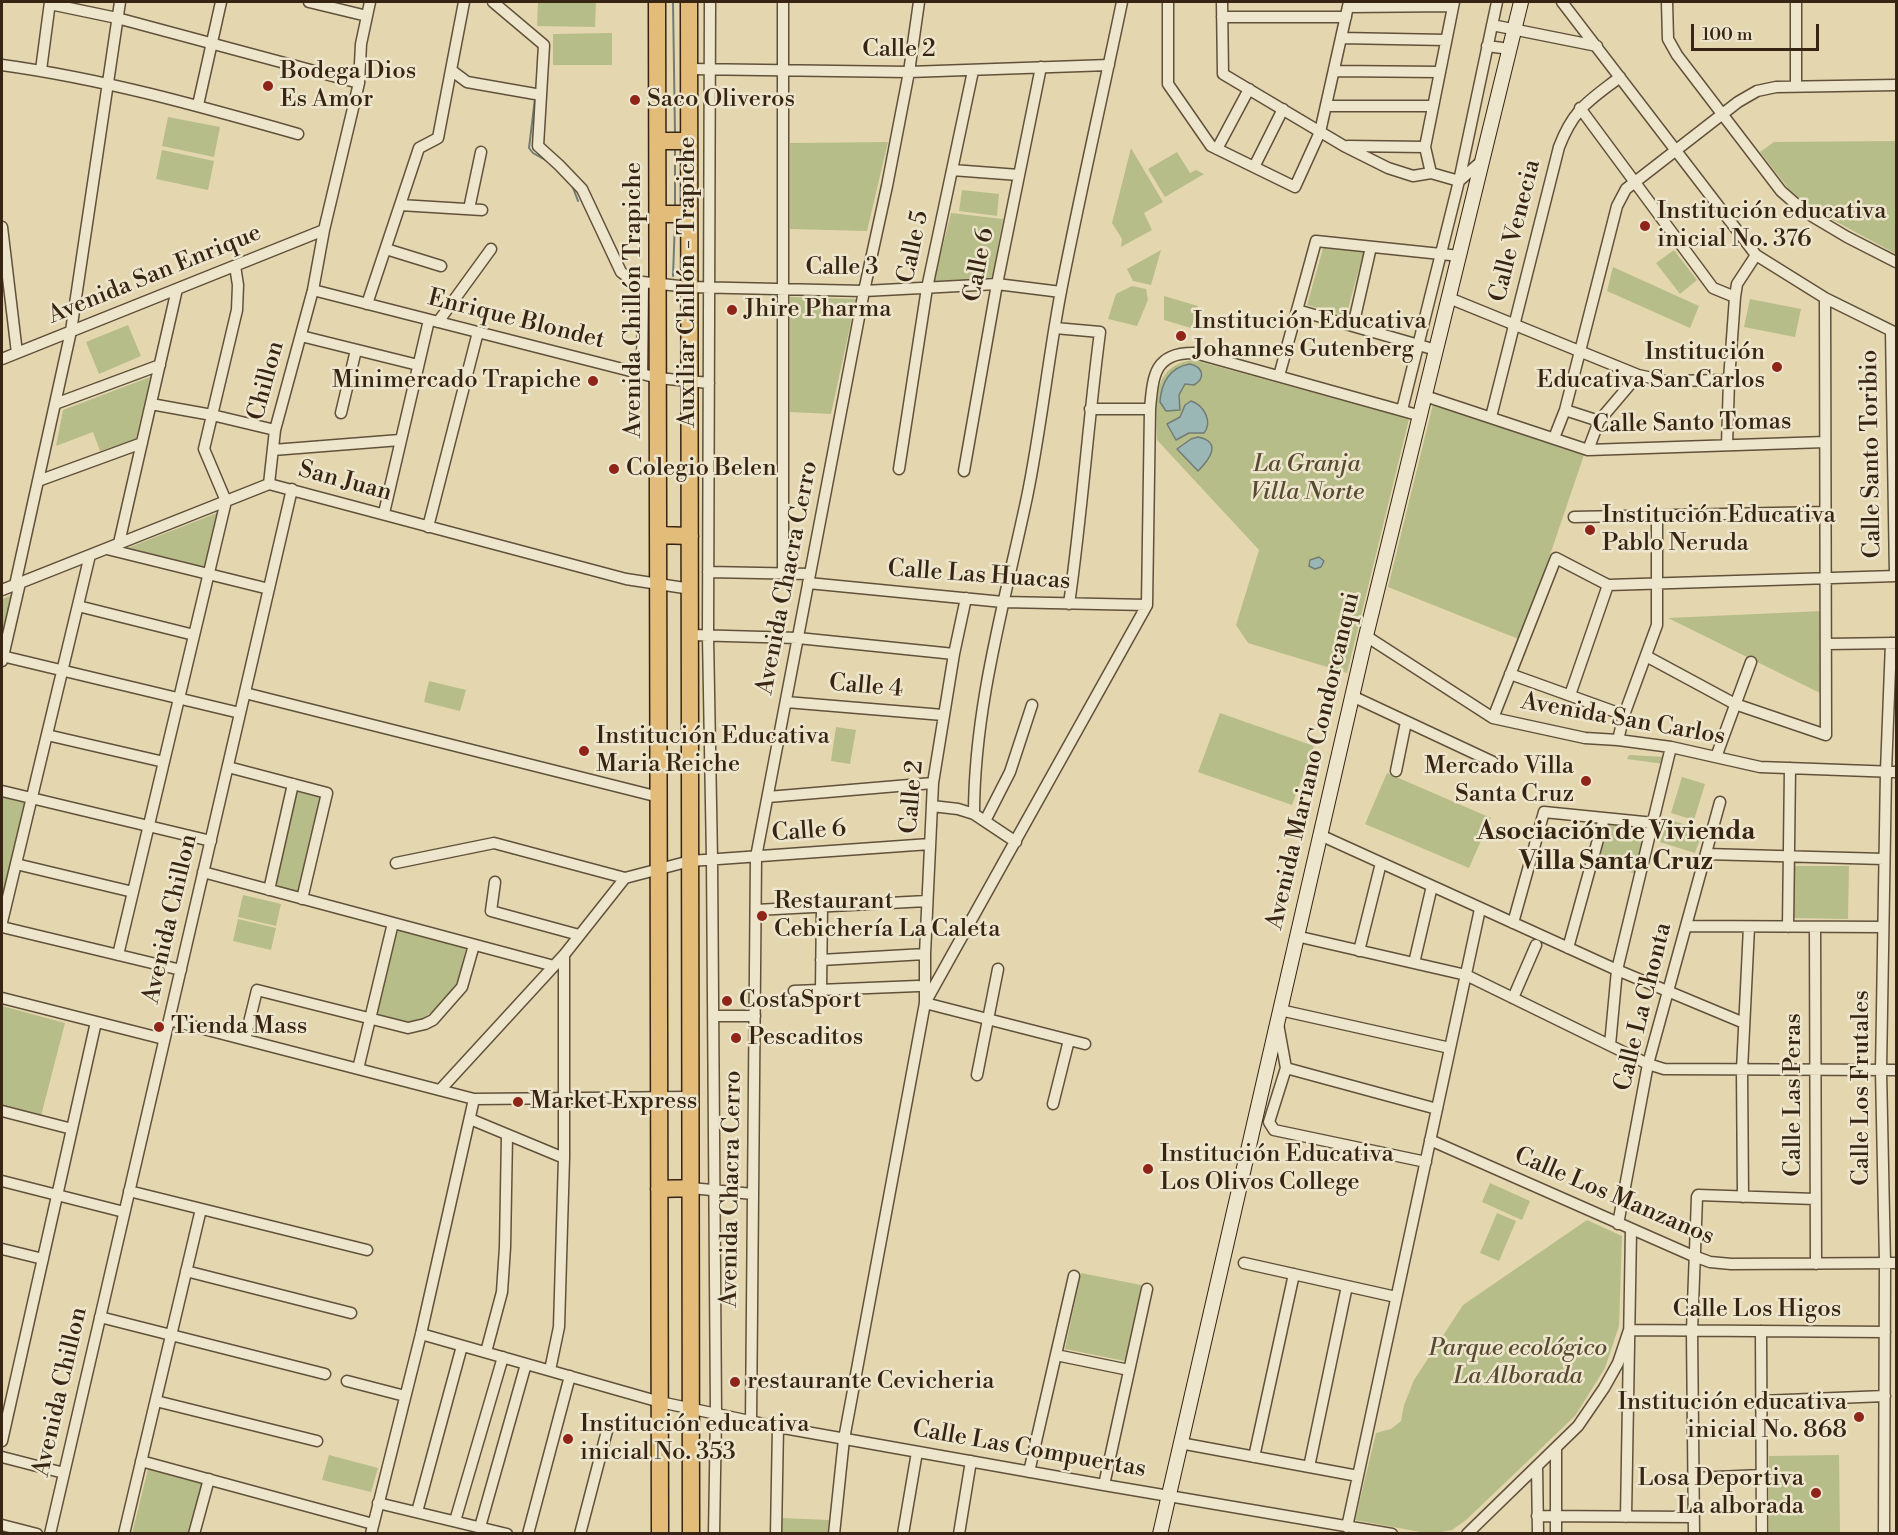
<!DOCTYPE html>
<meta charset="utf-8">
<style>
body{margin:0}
#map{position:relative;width:1898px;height:1535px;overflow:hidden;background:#e4d7b0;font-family:"Libre Bodoni",serif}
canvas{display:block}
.frame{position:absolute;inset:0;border:3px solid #372413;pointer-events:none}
.scale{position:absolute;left:1691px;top:24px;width:128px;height:27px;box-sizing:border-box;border:3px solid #372413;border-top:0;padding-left:8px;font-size:18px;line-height:21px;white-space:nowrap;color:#372413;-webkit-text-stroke:4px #ede5cc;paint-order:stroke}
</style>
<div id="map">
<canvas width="1898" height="1535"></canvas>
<div class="frame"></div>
<div class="scale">100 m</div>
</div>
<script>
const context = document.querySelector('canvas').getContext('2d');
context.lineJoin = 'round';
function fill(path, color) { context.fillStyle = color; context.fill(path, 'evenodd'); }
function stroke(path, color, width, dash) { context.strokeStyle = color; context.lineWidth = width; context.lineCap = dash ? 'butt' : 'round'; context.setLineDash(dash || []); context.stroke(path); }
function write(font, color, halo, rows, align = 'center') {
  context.font = font + ' "Libre Bodoni",serif'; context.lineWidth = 5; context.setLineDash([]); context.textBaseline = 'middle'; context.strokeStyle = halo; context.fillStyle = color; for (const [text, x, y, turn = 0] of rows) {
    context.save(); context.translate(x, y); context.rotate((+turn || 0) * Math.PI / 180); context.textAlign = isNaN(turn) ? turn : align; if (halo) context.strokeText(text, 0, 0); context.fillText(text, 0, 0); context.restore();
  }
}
const green = new Path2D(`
 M538,2H596L595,27L537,26Z
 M612,33V65H553V34Z
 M168,117L220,127L214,157L162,146Z
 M1896,141V254L1811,208L1788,188L1760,152L1774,142Z
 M888,142L867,231L790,229V143Z
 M1131,148L1163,202L1144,213L1152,230L1121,247L1122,239L1112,223Z
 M162,150L214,161L208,190L156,179Z
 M1177,152L1190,173L1196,170L1204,174L1165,197L1148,169Z
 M962,190L999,194L997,216L959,211Z
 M951,213L1003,219L992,279L934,281Z
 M1323,248L1364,251L1346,316L1307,305Z
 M1161,250L1151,285L1133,281L1127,269Z
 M1674,250L1697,280L1680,294L1656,263Z
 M1613,267L1699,306L1690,328L1607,291Z
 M1132,286L1146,289L1148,300L1137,326L1108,319L1116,294Z
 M1164,296L1198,306L1191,328L1164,320Z
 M790,297L856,299L831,414L790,412Z
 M1750,299L1801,309L1795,337L1744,327Z
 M128,325L141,356L99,374L86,342Z
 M1194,360L1409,419L1347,673L1248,643L1236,625L1259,550L1157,440C1157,406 1149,365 1194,360Z
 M150,377L136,439L100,451L93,432L56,446L63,410Z
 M1433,404L1584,455L1521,640L1388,587Z
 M217,513L205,568L125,549Z
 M13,595L2,641V599Z
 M1822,611L1820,693L1668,618Z
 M429,681L466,690L460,711L424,702Z
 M1220,713L1314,746L1292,805L1198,772Z
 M836,727L856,730L850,764L831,761Z
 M1629,755L1665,757L1664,764L1627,759Z
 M1387,773L1491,818L1469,868L1365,824Z
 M1682,777L1705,784L1694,820L1671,813Z
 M297,792L323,798L300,893L274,888Z
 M2,797L25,803L2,901Z
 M1667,819L1703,830L1695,853L1660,842Z
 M1605,823L1648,827L1637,874L1595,863Z
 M1792,866H1849L1848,919L1792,918Z
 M243,895L281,904L276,926L238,917Z
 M238,919L276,928L271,950L233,941Z
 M398,929L466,947C464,956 463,966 460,975C456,990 430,1019 415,1021C403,1023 389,1017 377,1014Z
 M2,1006L65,1023L41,1116L2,1106Z
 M1490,1183L1530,1201L1522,1220L1482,1202Z
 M1497,1213L1516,1221L1499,1261L1480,1253Z
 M1587,1220L1622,1236L1619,1326L1605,1368L1575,1416L1466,1520L1452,1530L1431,1534L1355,1520L1376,1433L1391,1429L1401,1421L1404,1405L1414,1380L1463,1305Z
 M1081,1273L1141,1285L1125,1361L1065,1349Z
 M329,1455L378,1468L371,1492L322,1480Z
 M1839,1455L1840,1532L1769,1533V1456Z
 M148,1469L205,1483L192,1533L132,1534Z
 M782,1518L829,1520L828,1533H781Z`);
const water = new Path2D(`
 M1190,364C1203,367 1206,378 1194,385L1185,384L1179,395L1180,410L1166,411L1160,402C1161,383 1170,367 1190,364Z
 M1191,401C1204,405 1213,422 1204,433H1189L1176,440L1167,424L1180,417L1185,405Z
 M1198,437C1223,442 1209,460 1198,471L1177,449L1191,439Z
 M1319,557L1324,561L1321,567L1315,569L1309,566L1310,560Z`);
const stream = new Path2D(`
 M673,2L675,134
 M535,98L529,148L533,153L547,161
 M572,185L578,201
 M675,209V148
 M673,276L675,220`);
const street = new Path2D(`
 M309,2L367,16
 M493,2L544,45L538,146L559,165L582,189L621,272L633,281L689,287L864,291L997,284L1061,292
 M710,2L708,636L712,859L716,1414L714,1534
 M1168,2V84L1211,146L1295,187L1320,132L1349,2
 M1222,2L1223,74L1344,146L1388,168L1413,176L1431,173
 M1454,2L1425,147L1431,173L1459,181L1483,160
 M1562,2L1756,255L1825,298L1896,333
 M1667,2L1668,39L1677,55L1781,191L1805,212L1847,237L1896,262
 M1796,2V86
 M50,4L117,18L359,83
 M1348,7L1453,6
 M1222,17H1346
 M1492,25L1597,46
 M1341,38L1446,40
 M1487,46L1510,49
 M2,65C104,79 199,106 298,134
 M689,69L909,72L1109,65
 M41,70L50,2
 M451,70L467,82L541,95
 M1334,71L1440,72
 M198,105L221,2
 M1326,106H1433
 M1580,108L1713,288L1735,297
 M1348,146L1425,147
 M1217,149L1249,89
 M1254,167L1283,109
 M952,170L1019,175
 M400,205L482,210
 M469,209L481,152
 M2,227L17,353
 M386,249L441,266
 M313,290L658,378L709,383
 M1449,298L1638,375L1666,381L1729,380
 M367,304L419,148L438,138L464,2
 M1297,310L1436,350
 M438,322L491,249
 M1353,326L1371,247
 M1055,328L1100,332C1088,423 1082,514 1069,604
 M1891,331L1895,576
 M301,336L418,365
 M2,359L324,230
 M642,374L643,283
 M1279,376L1316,241L1460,256
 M1425,396L1588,450L1825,442
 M55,404L160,365
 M151,404L212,415L275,430
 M1090,409H1150
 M1402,410L1459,181L1497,2
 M1565,410L1599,421
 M341,413L356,350
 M1491,417L1559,147C1574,108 1589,101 1620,77
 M1554,438L1565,410L1617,206L1626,189L1738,102L1757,91L1776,87L1896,85
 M1727,445L1729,380L1735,297L1737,284L1756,255
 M273,450L400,440
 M1588,450L1599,421L1638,375
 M899,469L927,288L973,71
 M964,471L997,284L1041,67
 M38,481L142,443
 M269,484L275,430L313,290L324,230L359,83L361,44L370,2
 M384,513L429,320
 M1574,517L1825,512
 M428,527L478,332
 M119,543L177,289
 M107,549L269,589
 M708,572L810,574
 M783,573V2
 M808,583L1003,602L1147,605
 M15,585L71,331L120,2
 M2,590L269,484L626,579L691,589
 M78,606L194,635
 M691,635L798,638L954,654
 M1366,636L1493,718L1585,738L1618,740L1671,747L1760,767L1896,772
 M1826,644L1896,643
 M2,656L240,713
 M1646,656L1735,704L1826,735L1825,298
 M2,661L20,583
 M1510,674L1624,715
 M245,693L659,797
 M1570,695L1608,585
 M1352,696L1493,762
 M786,702L943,715
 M1493,718L1556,558L1608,585L1896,576
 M47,735L164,762
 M1618,740L1624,715L1657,625V516
 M1716,757L1751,662
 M228,767L327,793L302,899
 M1396,771L1406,722
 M2,791L211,841
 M768,797L933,783
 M932,806L958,809L974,814L1016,842
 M974,814C974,707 1005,601 1027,497C1041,429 1048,359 1061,291C1080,194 1102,98 1122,2
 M985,821L1010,772L1032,705
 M1320,835L1617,970L1744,1023
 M1706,854L1884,859
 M396,863L494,843L625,878L690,861L930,844
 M16,864L133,892
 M203,872L554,966
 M495,882L491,911L579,935
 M269,890L293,784
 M756,910L927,901
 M2,922L90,555
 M1513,923L1544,812L1654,823
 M1687,926L1883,927
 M2,927L181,970
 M1788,927L1790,768
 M1815,927L1816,1264
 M1296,936L1466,975L1648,1064L1664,1069L1896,1070
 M1568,948L1604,818
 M1359,951L1381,863
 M118,955L226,501L204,449L237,310L238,285L235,266
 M821,960L925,954
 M1414,963L1432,886
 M821,990L822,907
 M794,991L918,986
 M2,998L164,1039
 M1513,998L1536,945
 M925,1003V954L933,783L954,654L966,598
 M925,1003L1085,1044
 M1280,1010L1450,1048
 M713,1016H755
 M169,1020L474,1099L691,1097
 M1278,1024L1286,1068L1437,1109
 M245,1039L257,990L408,1028L425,1024L433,1020L462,987L474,945
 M1610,1045L1617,970L1671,747
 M1286,1068L1269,1122L1274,1130L1426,1162
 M358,1069L393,923
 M977,1075L998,969
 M440,1090L564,955L625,878
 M1053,1104L1069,1040
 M2,1111L72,1129
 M470,1119L564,1158
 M1430,1140L1691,1255L1710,1262L1731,1264L1896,1263
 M2,1181L124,1212
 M691,1188L753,1194
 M129,1191L367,1250
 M1743,1197L1742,1070L1749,927
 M1618,1224L1648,1064L1720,802
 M2,1249L43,1259
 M1244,1263L1396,1297
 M186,1271L351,1313
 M100,1317L325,1374
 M1761,1331L1762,1534
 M421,1334L660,1402L778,1427L1104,1485L1392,1534
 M486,1352L502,1292L505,1247L507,1135
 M1056,1355L1129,1370
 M550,1370L559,1327L564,1158V955
 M347,1381L405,1396
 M156,1401L317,1441
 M1761,1401L1885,1396
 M751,1421L756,857L864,291L887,186L909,72L919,2
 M2,1441L96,1022
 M1180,1443L1358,1476
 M1556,1449V1534
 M2,1457L64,1473
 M1254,1457L1294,1274
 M141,1461L373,1524
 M1537,1466L1538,1534
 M1309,1467L1347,1286
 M1029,1472L1074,1276
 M1693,1478L1762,1475
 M1104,1485L1147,1289
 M378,1503L507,1534
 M417,1512L462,1346
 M1537,1516L1693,1517
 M1626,1517L1631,1230
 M455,1521L503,1357
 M2,1525L37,1534
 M480,1527L526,1364
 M1347,1527L1480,909
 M50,1534L292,489
 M124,1534L201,1209
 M194,1534L209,1479
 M371,1534L421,1334L474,1099
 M528,1534L570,1376
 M580,1534L608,1427
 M776,1534L778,1427
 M834,1534L844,1439L925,1003L1147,605L1150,409C1153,376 1154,352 1195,353L1421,416
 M903,1534L917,1452
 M959,1534L971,1461
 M1467,1534L1578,1426L1604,1388L1618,1363L1629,1330L1885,1332
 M1694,1534L1692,1331L1697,1197L1698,1195L1815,1199
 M1884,1534L1885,1263L1881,1070L1886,771L1891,643`);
const secondary = new Path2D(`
 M1160,1534L1366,636L1521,2`);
const primary = new Path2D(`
 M657,2L660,1534
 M689,2L691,1534
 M658,141H689
 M658,214H689
 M658,535L690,536
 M659,1189L691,1188`);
const markers = [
 [268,86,6,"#8f2418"],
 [635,100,6,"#8f2418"],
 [1645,226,6,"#8f2418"],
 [732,310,6,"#8f2418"],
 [1181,336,6,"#8f2418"],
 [1777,367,6,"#8f2418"],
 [593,381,6,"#8f2418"],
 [614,469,6,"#8f2418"],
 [1590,530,6,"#8f2418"],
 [584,751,6,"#8f2418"],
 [1586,781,6,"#8f2418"],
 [762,916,6,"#8f2418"],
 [727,1001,6,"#8f2418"],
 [159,1027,6,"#8f2418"],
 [736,1038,6,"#8f2418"],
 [518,1102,6,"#8f2418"],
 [1148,1169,6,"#8f2418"],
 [735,1382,6,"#8f2418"],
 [1859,1417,6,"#8f2418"],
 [568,1439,6,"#8f2418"],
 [1816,1493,6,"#8f2418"]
];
const streetNames = [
 ["Calle 2",899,50],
 ["Calle Venecia",1516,231,-76],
 ["Calle 5",914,247,-78],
 ["Calle 6",980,265,-79],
 ["Calle 3",842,268],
 ["Avenida San Enrique",155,275,-22],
 ["Auxiliar Chillón - Trapiche",688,282,-90],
 ["Avenida Chillón Trapiche",634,300,-90],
 ["Enrique Blondet",516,320,14],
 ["Chillon",267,381,-75],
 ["Calle Santo Tomas",1692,424,-1],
 ["Calle Santo Toribio",1872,454,-91],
 ["San Juan",345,482,15],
 ["Calle Las Huacas",979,576,4],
 ["Avenida Chacra Cerro",788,578,-79],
 ["Calle 4",866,687,5],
 ["Avenida San Carlos",1623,720,10],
 ["Avenida Mariano Condorcanqui",1314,761,-77],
 ["Calle 2",913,797,-85],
 ["Calle 6",809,832,-4],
 ["Avenida Chillon",171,919,-77],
 ["Calle La Chonta",1644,1007,-76],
 ["Calle Los Frutales",1862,1088,-90],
 ["Calle Las Peras",1794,1095,-90],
 ["Avenida Chacra Cerro",732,1189,-89],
 ["Calle Los Manzanos",1614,1197,23],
 ["Calle Los Higos",1757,1310],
 ["Avenida Chillon",61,1392,-77],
 ["Calle Las Compuertas",1029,1450,10]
];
const poiNames = [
 ["Bodega Dios",280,72],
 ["Es Amor",280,100],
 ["Saco Oliveros",647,100],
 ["Institución educativa",1657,212],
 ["inicial No. 376",1657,240],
 ["Jhire Pharma",744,310],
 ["Institución Educativa",1193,322],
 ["Johannes Gutenberg",1193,350],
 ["Institución",1765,353,"right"],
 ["Educativa San Carlos",1765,381,"right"],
 ["Minimercado Trapiche",581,381,"right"],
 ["Colegio Belen",626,469],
 ["Institución Educativa",1602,516],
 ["Pablo Neruda",1602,544],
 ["Institución Educativa",596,737],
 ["Maria Reiche",596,765],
 ["Mercado Villa",1574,767,"right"],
 ["Santa Cruz",1574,795,"right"],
 ["Restaurant",774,902],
 ["Cebichería La Caleta",774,930],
 ["CostaSport",739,1001],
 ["Tienda Mass",171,1027],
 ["Pescaditos",748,1038],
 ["Market Express",530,1102],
 ["Institución Educativa",1160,1155],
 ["Los Olivos College",1160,1183],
 ["restaurante Cevicheria",747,1382],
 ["Institución educativa",1847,1403,"right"],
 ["inicial No. 868",1847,1431,"right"],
 ["Institución educativa",580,1425],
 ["inicial No. 353",580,1453],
 ["Losa Deportiva",1804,1479,"right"],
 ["La alborada",1804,1507,"right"]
];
const parkNames = [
 ["La Granja",1307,465],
 ["Villa Norte",1307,493],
 ["Parque ecológico",1518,1349],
 ["La Alborada",1518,1377]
];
const neighbourhoodNames = [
 ["Asociación de Vivienda",1616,833],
 ["Villa Santa Cruz",1616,863]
];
fill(green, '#b7bd89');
fill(water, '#9ab7b6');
stroke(water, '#727c75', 1.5);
stroke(stream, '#727c75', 2);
stroke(street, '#62513a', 13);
stroke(secondary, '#372413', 16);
stroke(primary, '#372413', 19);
stroke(street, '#ede5cc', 10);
stroke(secondary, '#ede5cc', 14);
stroke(primary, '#e2bc78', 16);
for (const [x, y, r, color] of markers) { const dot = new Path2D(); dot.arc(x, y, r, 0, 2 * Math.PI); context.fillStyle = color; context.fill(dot); stroke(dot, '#ede5cc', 2); }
write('24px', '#372413', '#ede5cc', streetNames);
write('24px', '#372413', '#ede5cc', poiNames, 'left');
write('italic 24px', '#574a30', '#ede5cc', parkNames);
write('bold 26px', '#372413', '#ede5cc', neighbourhoodNames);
</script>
